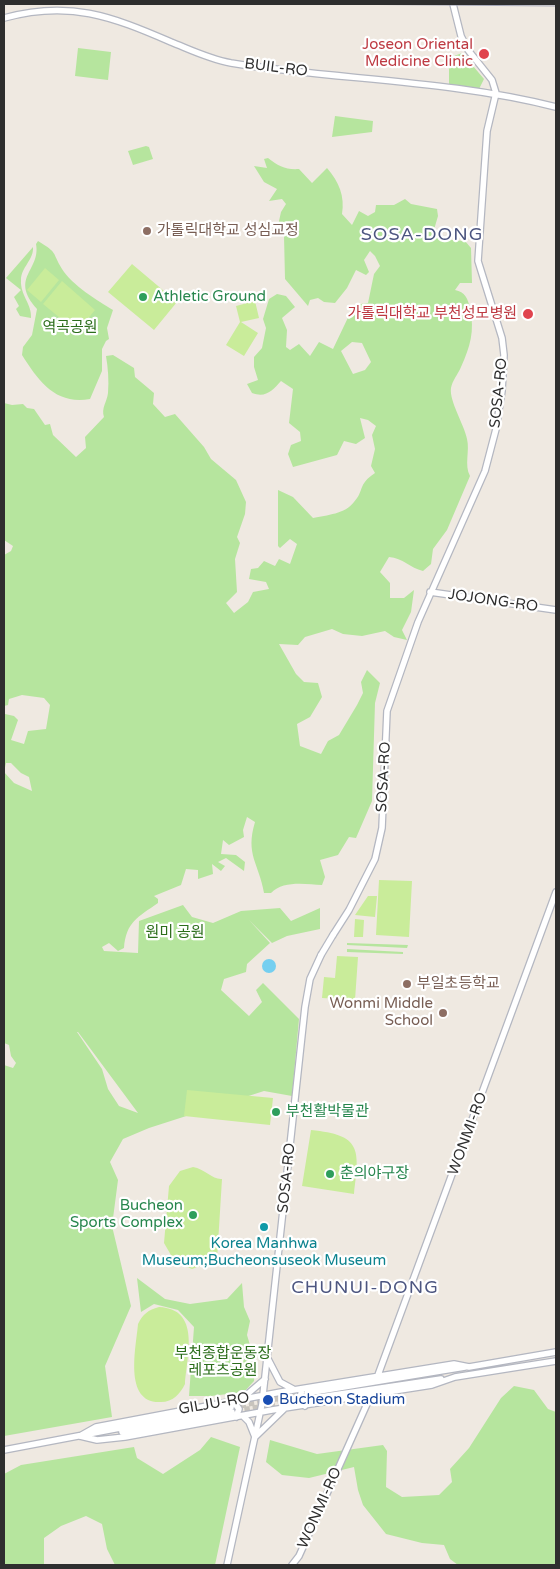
<!DOCTYPE html>
<meta charset="utf-8">
<style>
body{margin:0}
#map{position:relative;width:560px;height:1569px;overflow:hidden;background:#efe9e1;font-family:"Varela Round",sans-serif}
canvas{display:block}
.frame{position:absolute;inset:0;border:5px solid #2e2e2e;pointer-events:none}
</style>
<div id="map">
<canvas width="560" height="1569"></canvas>
<div class="frame"></div>
</div>
<script>
const context = document.querySelector('canvas').getContext('2d');
context.lineJoin = 'round';
function fill(path, color) { context.fillStyle = color; context.fill(path, 'evenodd'); }
function stroke(path, color, width, dash) { context.strokeStyle = color; context.lineWidth = width; context.lineCap = dash ? 'butt' : 'round'; context.setLineDash(dash || []); context.stroke(path); }
function write(font, color, halo, rows, align = 'center') {
  context.font = font + ' "Varela Round","Noto Sans KR",sans-serif'; context.lineWidth = 4.5; context.setLineDash([]); context.textBaseline = 'middle'; context.strokeStyle = halo; context.fillStyle = color; for (const [text, x, y, turn = 0] of rows) {
    context.save(); context.translate(x, y); context.rotate((+turn || 0) * Math.PI / 180); context.textAlign = isNaN(turn) ? turn : align; if (halo) context.strokeText(text, 0, 0); context.fillText(text, 0, 0); context.restore();
  }
}
const green = new Path2D(`
 M78,48L111,52L108,80L75,76Z
 M462,53L484,79L478,91L449,89V58Z
 M335,116L373,121L372,132L332,137Z
 M146,146L149,147L153,159L133,165L128,151Z
 M268,158C278,166 286,170 299,169L312,183L327,168C339,182 345,196 342,214L352,225L359,211L368,216L375,212L376,205H394L405,199L411,204L437,209L438,216L433,233L440,239L465,241L471,248L472,283H460L455,290C465,292 468,298 470,309C475,331 470,347 461,367C458,374 452,381 451,388C449,401 464,424 467,439C470,451 464,465 470,476L447,530L433,549L431,564L423,571C410,568 403,558 389,557L380,572L390,583V598H404L414,590L411,612L402,630L407,640L394,637L385,631L362,636L343,634L332,629L305,637L298,645L279,644L296,674L304,682L318,683L322,697L310,717L297,724L300,746L321,754L328,741L339,735L357,705L363,693L361,682L367,670L380,683L375,703L372,801L356,838L349,837L338,855L320,860L325,877L322,885C306,884 283,880 271,893H264C259,863 245,855 255,822L247,817L243,830L244,837L229,845L223,840L221,854L236,855L245,862L244,871L226,858L218,862L225,866L221,871L212,864L213,874L198,879V870L186,869L181,885L154,896L158,899V903C138,917 126,922 124,948L118,951L109,943L102,947L104,951L138,953L139,921L183,905L192,917L213,923L241,911L280,908L291,921L320,908V929L287,936L272,943L249,920L270,943L247,964L246,972L224,979L221,990L249,1016L262,1002L256,990L263,983L299,1019L292,1096L264,1091L149,1128L123,1139L110,1162L118,1180L112,1226L131,1306L105,1366L112,1417L4,1436V1065L13,1068L16,1063L11,1056L9,1045L4,1043V723L5,714L14,716L18,720L11,740L24,744L28,731L46,729L50,705L44,698L22,695L9,699L8,705L4,706V555L11,551L13,546L4,540V403L12,405L23,404L27,408L34,409L45,425L50,424L53,435L76,457L86,448L85,437L104,417C101,408 107,402 108,393C109,380 108,368 106,356L113,355L134,368L135,377L154,393L153,404L165,417L175,414L204,447L211,459L236,480L246,502L245,514L237,537L240,543L235,559L237,592L226,603L234,613L248,602L253,592L269,589L266,582L249,579L251,569L258,568L264,561L275,566L279,559L290,564L297,544L290,539L280,548L278,546V490L293,497L313,518C327,515 345,514 354,502C365,490 357,485 375,473L371,466L375,449L372,435L376,426L368,420L360,418L365,438L356,444L344,441L337,455L293,467L288,454L291,445L301,441L300,432L289,423L293,389L281,381C272,391 266,398 252,393L247,384L258,380L254,367V357L262,348L266,328L263,319L269,299L277,294L286,296L295,307L282,318L287,330L286,347L290,350L299,344L310,356L319,342L333,349L354,305L368,303L374,274L380,266L375,256L370,251L364,260L369,272L366,275L356,270L347,288L335,303L324,302L318,298L310,300L308,306L285,279L284,236L277,230L281,212L286,204L282,199L269,201L277,189L264,182L254,166L267,168L264,159ZM352,342L362,343L371,362L365,370L353,374L341,351ZM6,763H11L21,773L29,777L32,791L14,783L4,772ZM77,1032H78L138,1113L119,1106L108,1089L102,1069Z
 M38,241C59,254 51,251 62,269C72,285 98,301 113,310L107,328L109,339L106,341L102,349V371L90,399C56,405 39,382 22,355L23,347L32,335L37,309C9,277 41,271 36,244Z
 M33,247C34,260 21,267 21,280C20,295 32,304 31,318L20,316L16,309L19,306L14,297L21,290L6,278Z
 M347,943L408,945L407,948L347,945Z
 M347,949L403,952V954L347,952Z
 M137,1278L165,1299L190,1304L227,1299L242,1283L244,1307L250,1321L247,1335L255,1362L254,1381L244,1392L211,1396H189L194,1327L178,1310L154,1304L141,1312Z
 M514,1386L534,1390L548,1409L556,1412V1565H458L450,1559L444,1545L422,1543L386,1534L363,1505L358,1490L354,1467L309,1478L282,1475L266,1462L270,1440L317,1454L383,1445L387,1451L386,1487L402,1497L439,1495L452,1482L450,1469L469,1448L501,1398Z
 M211,1437L240,1447L215,1565H115L107,1549L102,1524L86,1516L61,1526L44,1538V1565H4V1474L21,1465L134,1447L137,1458L163,1474L200,1450Z`);
const pitch = new Path2D(`
 M132,264L177,302L154,330L108,292Z
 M45,268L59,280L41,302L27,290Z
 M62,281L95,310L77,332L43,304Z
 M255,301L259,318L241,322L258,333L244,356L226,345L240,322L236,306Z
 M379,880L412,881L409,937L376,935Z
 M368,896H377L375,917L355,915Z
 M355,919L364,920L363,937H354Z
 M337,956L358,957L355,1000L322,998L324,977L335,978Z
 M187,1090L273,1098L270,1125L184,1116Z
 M311,1130C361,1135 360,1148 354,1194L302,1186Z
 M193,1167C205,1169 213,1180 222,1179L217,1260L211,1261V1258L203,1265L192,1269L175,1262L164,1243L169,1186L180,1171Z
 M159,1307C201,1309 187,1355 185,1384C180,1394 173,1402 161,1402C123,1404 136,1348 138,1324C143,1314 148,1310 159,1307Z`);
const water = new Path2D(`
 M262 966a7 7 0 1 1 14 0a7 7 0 1 1-14 0Z`);
const secondaryTunnel = new Path2D(`
 M232,1407L307,1393
 M236,1411L306,1399`);
const secondary = new Path2D(`
 M4,18C69,0 111,16 171,42C191,50 209,59 231,63C339,80 450,80 556,107
 M430,592L556,610
 M333,935L349,910L375,859L382,828L387,711L418,622L485,471L496,429L502,391L504,355L502,338L478,261L487,131L496,93L492,80L468,50L461,36L453,4
 M267,1357L280,1382L293,1389
 M378,1375L556,892
 M302,1389L300,1398L305,1406
 M307,1393L465,1367
 M244,1397L265,1379
 M307,1399L441,1379
 M233,1401L239,1409L236,1417
 M243,1416L249,1422L255,1437
 M122,1432L232,1412
 M80,1436L96,1427L281,1392L454,1364L469,1367L556,1352
 M80,1436L97,1440L125,1437L272,1410L432,1385L455,1377L556,1361
 M256,1436L285,1408
 M4,1450L231,1407
 M227,1565L262,1404L305,1007L310,979L321,955
 M292,1565L299,1556L371,1395`);
const rail = new Path2D(`
 M316,4L556,6`);
const secondaryBridge = new Path2D(`
 M321,955L333,935`);
const markers = [
 [484,54,6,"#e0444e"],
 [147,231,5,"#8d6e63"],
 [143,297,5,"#2e9e5b"],
 [528,314,6,"#e0444e"],
 [407,984,5,"#8d6e63"],
 [443,1013,5,"#8d6e63"],
 [276,1112,5,"#2e9e5b"],
 [330,1174,5,"#2e9e5b"],
 [193,1215,5,"#2e9e5b"],
 [264,1227,5,"#0f9aa8"],
 [268,1400,6,"#1a4fb4"]
];
const healthNames = [
 ["Joseon Oriental",473,45],
 ["Medicine Clinic",473,62],
 ["가톨릭대학교 부천성모병원",517,314]
];
const streetNames = [
 ["BUIL-RO",276,68,7],
 ["SOSA-RO",499,393,-84],
 ["JOJONG-RO",493,601,8],
 ["SOSA-RO",384,777,-87],
 ["WONMI-RO",468,1134,-70],
 ["SOSA-RO",287,1178,-84],
 ["GILJU-RO",214,1404,-10],
 ["WONMI-RO",320,1508,-66]
];
const educationNames = [
 ["가톨릭대학교 성심교정",157,231],
 ["부일초등학교",417,984],
 ["Wonmi Middle",433,1004,"right"],
 ["School",433,1021,"right"]
];
const leisureNames = [
 ["Athletic Ground",153,297],
 ["부천활박물관",286,1112],
 ["춘의야구장",340,1174],
 ["Bucheon",183,1206,"right"],
 ["Sports Complex",183,1223,"right"]
];
const parkNames = [
 ["역곡공원",70,328],
 ["원미 공원",175,933],
 ["부천종합운동장",223,1354],
 ["레포츠공원",223,1371]
];
const cultureNames = [
 ["Korea Manhwa",264,1244],
 ["Museum;Bucheonsuseok Museum",264,1261]
];
const transitNames = [
 ["Bucheon Stadium",279,1400]
];
const quarterNames = [
 ["SOSA-DONG",422,235],
 ["CHUNUI-DONG",365,1288]
];
fill(green, '#b6e59e');
fill(pitch, '#c9ec9a');
fill(water, '#75cff0');
stroke(secondaryTunnel, '#c8c4bd', 5.5, [5.5, 3]);
stroke(secondary, '#b4b7c1', 8);
stroke(secondary, '#fff', 5.5);
stroke(rail, '#a3a6b8', 1);
stroke(secondaryBridge, '#b4b7c1', 8, []);
stroke(secondaryBridge, '#fff', 5.5);
for (const [x, y, r, color] of markers) { const dot = new Path2D(); dot.arc(x, y, r, 0, 2 * Math.PI); context.fillStyle = color; context.fill(dot); stroke(dot, '#fff', 2); }
write('15px', '#be3a42', '#fff', healthNames, 'right');
write('15px', '#2e2e2e', '#fff', streetNames);
write('15px', '#785e54', '#fff', educationNames, 'left');
write('15px', '#27864d', '#fff', leisureNames, 'left');
write('15px', '#2c6e1b', '#fff', parkNames);
write('15px', '#0d838f', '#fff', cultureNames);
write('15px', '#164399', '#fff', transitNames, 'left');
context.letterSpacing = '1px';
write('18px', '#4d5680', '#fff', quarterNames);
context.letterSpacing = '0px';
</script>
